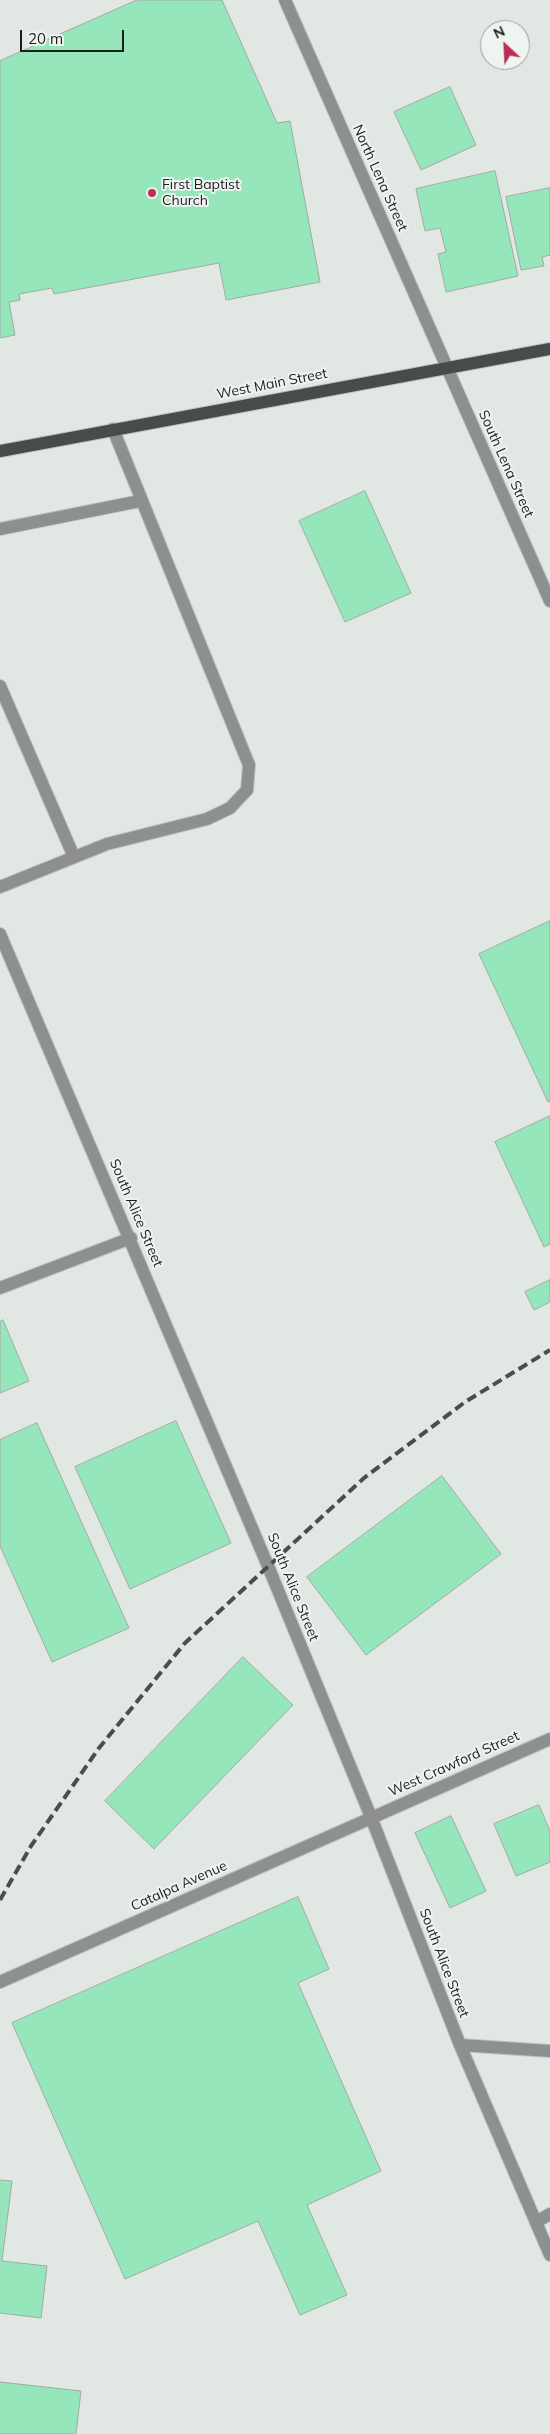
<!DOCTYPE html>
<style>
body{margin:0}
#map{position:relative;width:550px;height:2434px;overflow:hidden;background:#e1e7e3;font-family:Mulish,sans-serif}
canvas{display:block}
.north{position:absolute;left:480px;top:20px;width:50px;height:50px;box-sizing:border-box;background:#eef4f0;border:1px solid #9a9e9b;border-radius:50%;rotate:335deg;font-size:14px;font-weight:700;line-height:20px;text-align:center;color:#1c1e1c}
.north::after{content:'';display:block;margin:auto;width:18px;height:22px;background:#bc2c55;clip-path:polygon(50% 0,100% 100%,50% 72%,0 100%)}
.scale{position:absolute;left:20px;top:30px;width:104px;height:22px;box-sizing:border-box;border:2px solid #1c1e1c;border-top:0;padding-left:6px;font-size:15px;line-height:18px;white-space:nowrap;color:#1c1e1c;-webkit-text-stroke:4px #eef4f0;paint-order:stroke}
</style>
<div id="map">
<canvas width="550" height="2434"></canvas>
<div class="north">N</div>
<div class="scale">20 m</div>
</div>
<script>
const context = document.querySelector('canvas').getContext('2d');
context.lineJoin = 'round';
function fill(path, color) { context.fillStyle = color; context.fill(path, 'evenodd'); }
function stroke(path, color, width, dash) { context.strokeStyle = color; context.lineWidth = width; context.lineCap = dash ? 'butt' : 'round'; context.setLineDash(dash || []); context.stroke(path); }
function write(font, color, halo, rows, align = 'center') {
  context.font = font + ' Mulish,sans-serif'; context.lineWidth = 4; context.setLineDash([]); context.textBaseline = 'middle'; context.strokeStyle = halo; context.fillStyle = color; for (const [text, x, y, turn = 0] of rows) {
    context.save(); context.translate(x, y); context.rotate((+turn || 0) * Math.PI / 180); context.textAlign = isNaN(turn) ? turn : align; if (halo) context.strokeText(text, 0, 0); context.fillText(text, 0, 0); context.restore();
  }
}
const building = new Path2D(`
 M137,0H222L277,123L290,121L320,282L226,300L219,263L54,294L52,288L19,294L20,300L9,302L15,335L0,338V61Z
 M450,87L476,145L421,170L394,112Z
 M495,171L518,276L446,292L438,254L446,252L440,228L425,231L416,189Z
 M550,188V255L542,257L544,266L521,270L506,197Z
 M365,491L411,593L345,622L299,521Z
 M550,921V1101L548,1102L479,954Z
 M550,1116V1244L544,1247L495,1142Z
 M550,1280V1302L534,1310L525,1292Z
 M3,1320L29,1381L0,1393V1322Z
 M176,1421L231,1543L130,1589L75,1467Z
 M37,1423L129,1628L52,1662L0,1546V1440Z
 M442,1476L501,1554L366,1655L307,1577Z
 M243,1657L293,1705L154,1849L105,1801Z
 M539,1805L550,1831V1862L516,1876L494,1824Z
 M451,1816L486,1891L450,1908L415,1833Z
 M298,1897L329,1969L298,1983L381,2171L307,2205L347,2295L300,2315L258,2221L125,2279L12,2023Z
 M0,2180L12,2181L2,2261L47,2266L41,2318L0,2313Z
 M0,2382L81,2391L76,2434H0Z`);
const service = new Path2D(`
 M0,529L140,501
 M0,686L74,857
 M0,887L107,844L207,819L230,808L247,790L249,765L113,429
 M460,2045L550,2051
 M536,2222L550,2214`);
const minor = new Path2D(`
 M285,0L550,601
 M0,934L268,1566L371,1817L460,2045L550,2255
 M0,1288L131,1238
 M0,1982L550,1739`);
const primary = new Path2D(`
 M0,451L550,349`);
const rail = new Path2D(`
 M0,1900L31,1846L99,1748L185,1643L364,1478L465,1402L550,1350`);
const markers = [
 [152,193,5,"#bc2c55"]
];
const streetNames = [
 ["North Lena Street",380,178,66],
 ["West Main Street",272,384,-11],
 ["South Lena Street",506,464,66],
 ["South Alice Street",136,1213,67],
 ["South Alice Street",293,1587,68],
 ["West Crawford Street",454,1764,-24],
 ["Catalpa Avenue",179,1886,-24],
 ["South Alice Street",444,1963,69]
];
const poiNames = [
 ["First Baptist",162,185],
 ["Church",162,201]
];
fill(building, '#96e6bb');
stroke(building, '#a3a9a6', 1);
stroke(service, '#bec3bf', 14);
stroke(minor, '#bec3bf', 14);
stroke(primary, '#bec3bf', 14);
stroke(service, '#8d908e', 12);
stroke(minor, '#8d908e', 12);
stroke(primary, '#474b49', 12);
stroke(rail, '#4a4d4a', 4, [10, 5]);
for (const [x, y, r, color] of markers) { const dot = new Path2D(); dot.arc(x, y, r, 0, 2 * Math.PI); context.fillStyle = color; context.fill(dot); stroke(dot, '#eef4f0', 2); }
write('14px', '#1c1e1c', '#eef4f0', streetNames);
write('14px', '#1c1e1c', '#eef4f0', poiNames, 'left');
</script>
